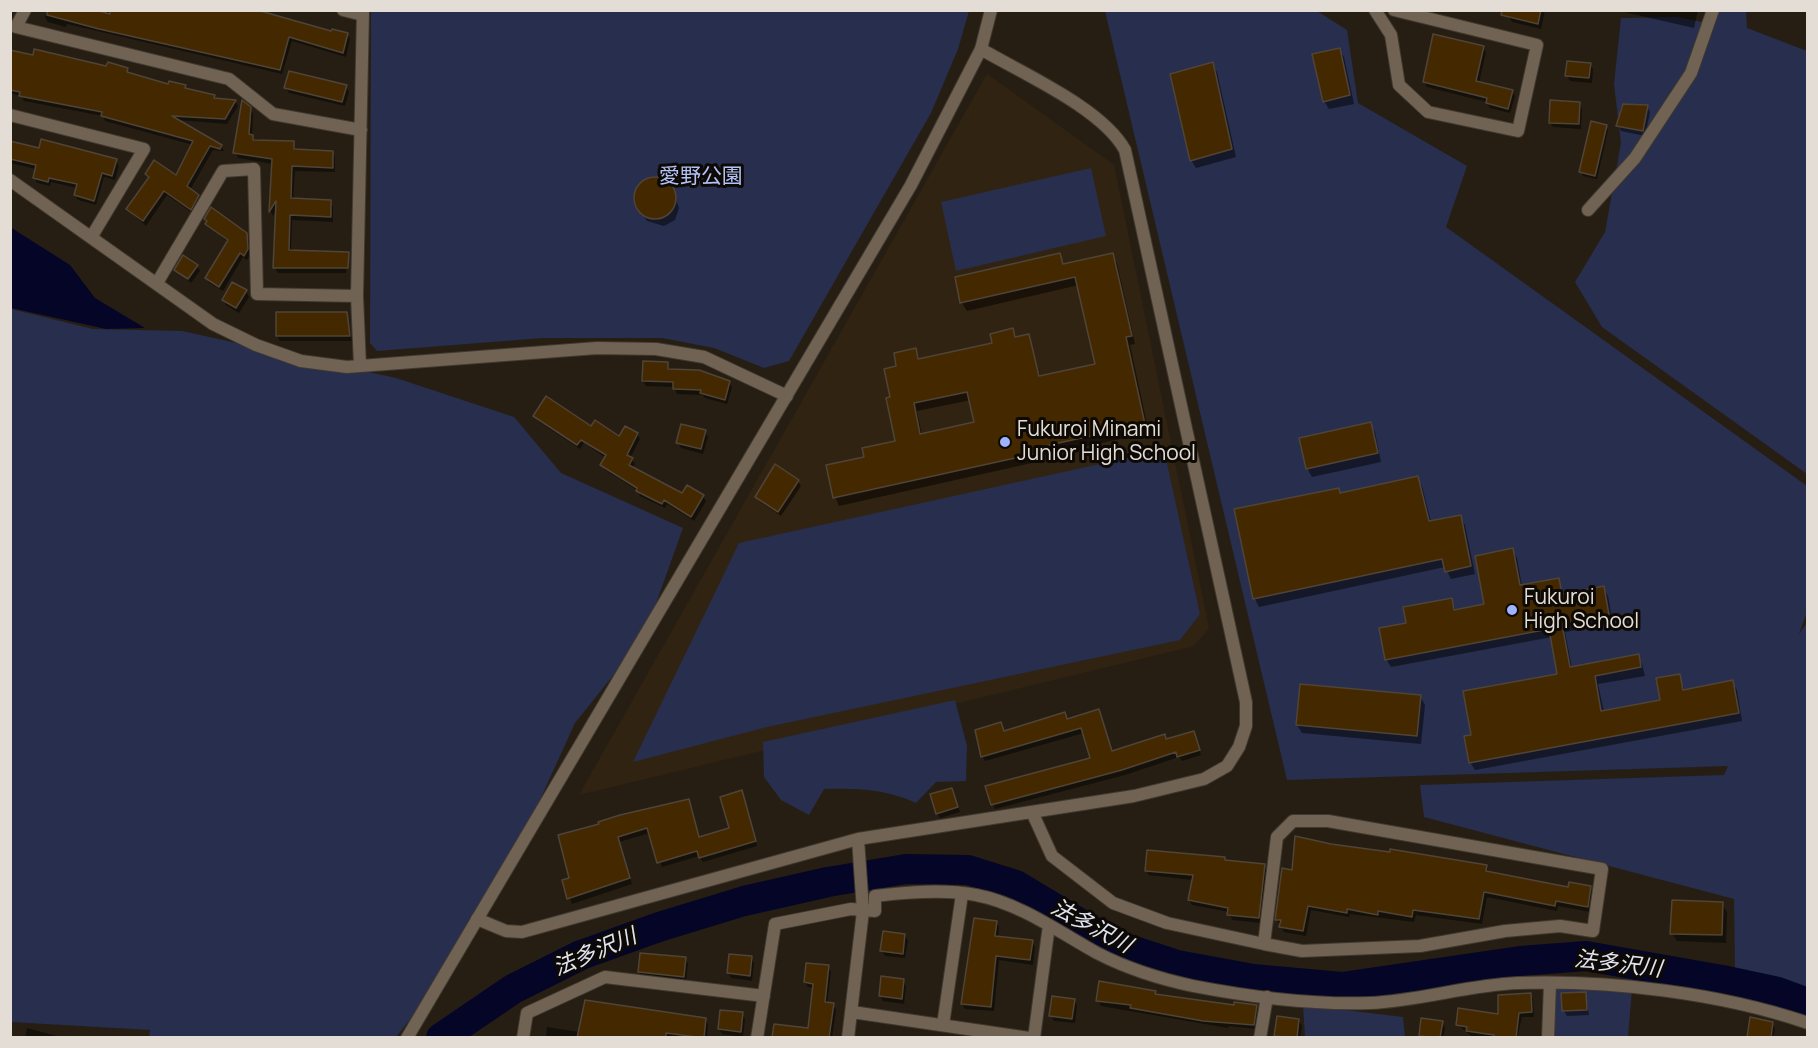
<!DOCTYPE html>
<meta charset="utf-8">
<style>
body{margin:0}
#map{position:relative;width:1818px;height:1048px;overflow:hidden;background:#271e13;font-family:Manrope,sans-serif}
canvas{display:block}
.frame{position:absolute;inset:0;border:12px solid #e4ddd6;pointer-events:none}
</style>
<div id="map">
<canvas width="1818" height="1048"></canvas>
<div class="frame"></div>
</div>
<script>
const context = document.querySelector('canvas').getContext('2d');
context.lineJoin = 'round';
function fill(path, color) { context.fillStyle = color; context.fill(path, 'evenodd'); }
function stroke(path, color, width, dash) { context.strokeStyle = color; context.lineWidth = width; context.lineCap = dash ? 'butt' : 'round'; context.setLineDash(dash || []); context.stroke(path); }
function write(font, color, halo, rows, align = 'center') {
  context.font = font + ' Manrope,"Noto Sans JP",sans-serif'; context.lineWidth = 6; context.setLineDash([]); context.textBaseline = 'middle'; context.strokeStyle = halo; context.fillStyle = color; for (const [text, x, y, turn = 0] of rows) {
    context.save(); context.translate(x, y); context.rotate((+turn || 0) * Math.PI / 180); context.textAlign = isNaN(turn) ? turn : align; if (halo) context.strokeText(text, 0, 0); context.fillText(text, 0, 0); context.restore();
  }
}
const built = new Path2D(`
 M987,74L1114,165L1209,628L1194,646L579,795Z`);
const green = new Path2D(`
 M371,11V10L969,11L958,49L931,113L789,361L764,368L714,348L662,338H543L377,351L370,343Z
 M1105,11H1317L1347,30L1358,103L1467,166L1446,227L1807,486V612L1799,634L1807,623V994L1796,988L1735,972L1734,899L1424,817L1420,785L1724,775L1728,766L1287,780Z
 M1719,11H1746L1747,28L1807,51V474L1602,327L1575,282L1605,232L1621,143L1614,84L1621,18L1678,17L1715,25Z
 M1091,168L1106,236L956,271L941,202Z
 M11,309L93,329L182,331L396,378L514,417L561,473L683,528L644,637L575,723L512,861L437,986L396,1037L149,1038L150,1030L11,1022Z
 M1164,450L1200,614L1180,640L767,727L633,762L739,543Z
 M955,700L967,746L966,781L936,782L916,803C886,789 857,788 824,789L809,815L781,800L764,777L763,742Z
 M1550,983L1632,989L1628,1037L1549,1038Z
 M1303,1005L1403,1017L1405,1037H1305Z`);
const water = new Path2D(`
 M10,227L70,265L95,298L145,328L106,329L11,308Z`);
const shadow = new Path2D(`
 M47,10H246L332,33L347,34L350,39L346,57L292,41L282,74L67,24L66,27L48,22L45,17Z
 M1511,10H1545L1541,29L1512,22L1509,17Z
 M1615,10H1698L1694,28Z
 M1483,47L1486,52L1479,83L1512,91L1515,96L1510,113L1490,108L1487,102L1427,87L1424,82Z
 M1339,49L1344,57L1354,104L1329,109L1324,101Z
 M10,51L107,68L127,69L130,75L169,86H185L187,90L214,96L216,100L235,101L238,106L227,124L178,120L221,146L224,151L213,150L190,190L201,201L194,214L167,195L146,226L127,209L149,178L146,174L176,177L193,145L105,121L103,116L24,101L21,96L10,93Z
 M1212,64L1217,72L1236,157L1196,168L1191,160Z
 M1590,64L1593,69L1592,83L1570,81L1567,76Z
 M346,86L349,92L345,106L289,93L286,88Z
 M1579,103L1582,109L1581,129L1553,127L1550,122Z
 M1621,107H1647L1650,112L1645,136L1621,131L1618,125Z
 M250,108L253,114L252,136L255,141L293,143L296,151L332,152L335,157V172L295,171L293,200L330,201L333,207V222L292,220L291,251L348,253L346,273H278L275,268L277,209L273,216L271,212L273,164L238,158L235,152Z
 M1606,126L1608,130L1597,179L1583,176L1581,172Z
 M10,143L40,150L116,161L119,166L115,180L104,177L96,205L78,200L75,195L77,188L51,182L50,186L37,183L34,177L36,169L10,163Z
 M655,179L671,187L679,208L675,220L664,226L647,221L638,207L636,194L643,183Z
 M207,224L246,234L249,240L250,255L247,260L243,257L223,291L209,283L206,278L228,242Z
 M1060,255L1065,265L1112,255L1117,263L1135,344L1130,345L1149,433L1040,456L1041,461L839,506L835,497L866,458L897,442L891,398L898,367L915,350L920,360L994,344L1012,330L1017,338L1028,336L1041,377L1096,365L1079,285L967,311L962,303L956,278ZM971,400L976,424L922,435L917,411Z
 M197,266L200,271L191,283L176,270Z
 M246,291L249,297L239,313L226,305L223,300Z
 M346,313L352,341H280L277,336Z
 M667,364L670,370L729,382L732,387L727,404L705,398L703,395L677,394L674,387L646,386L643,381Z
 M535,416L591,428L620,438L637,434L640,439L630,458L635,464L632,469L683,495L703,496L706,501L694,521L667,504L665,508L640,496L637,490L605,470L602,465L606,458L584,443L580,449L538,421Z
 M1370,424L1375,432L1381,462L1312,477L1307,468Z
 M705,432L708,437L703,454L681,448L678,443Z
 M1417,478L1422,486L1431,522L1460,516L1465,525L1475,574L1451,579L1445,567L1259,607L1255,599L1236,510L1338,489L1341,494Z
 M798,481L801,486L781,516L760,502L757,497Z
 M1512,550L1517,558L1522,586L1558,580L1564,595L1603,588L1608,596L1613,623L1565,632L1572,668L1638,656L1642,664L1645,676L1598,684L1604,712L1661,701L1679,675L1685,691L1732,682L1737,690L1742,721L1475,770L1470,762L1473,736L1559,675L1552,637L1391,667L1386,659L1408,624L1451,600L1456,611L1486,605Z
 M1420,696L1425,705L1421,744L1302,733L1297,725Z
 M1098,711L1112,752L1167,741L1196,738L1201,755L1182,761L1179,757L1125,775L995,809L987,787L1091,759L1084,733L985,761L982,756L1001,724L1005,732L1065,714L1068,720Z
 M952,790L960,812L940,818L937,813Z
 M742,792L757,846L703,862L699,856L662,867L650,833L619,842L632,884L572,904L564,881L571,879L560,836L688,801L700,838L731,829Z
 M1331,846L1486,866L1489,873L1569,889L1590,888L1593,893L1590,912L1558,906L1557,911L1487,897L1482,924L1416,915L1414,922L1350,914L1349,917L1311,910L1306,936L1284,932L1277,920L1293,872Z
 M1224,858L1227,862L1264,866L1267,871L1261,923L1232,920L1229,912L1192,905L1189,900L1193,880L1149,875L1146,870Z
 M1722,904L1727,912L1726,943L1677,941L1672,933Z
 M996,922L999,927L998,937L1032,942L1035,947L1033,965L999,960L994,1011L965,1009L962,1004Z
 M905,935L908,941L905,958L885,956L882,951Z
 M685,958L688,964L686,981L642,977L639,972Z
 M751,958L754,963L752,981L731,978L728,973Z
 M828,967L831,972L827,1004L833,1005L836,1010L832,1038H774L775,1026L809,1028L814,988L808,987L805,982Z
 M903,981L906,986L904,1004L883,1001L880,996Z
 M1155,993L1157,996L1235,1006H1256L1259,1011L1256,1029L1229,1026L1228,1028L1101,1006L1098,1000Z
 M1585,993L1589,1015L1567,1016L1564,1011Z
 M1530,994L1533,999L1534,1017H1522L1517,1038L1471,1036L1458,1025L1500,1015Z
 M1074,1000L1077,1005L1075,1023L1054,1021L1051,1015Z
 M742,1014L745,1019L743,1037L722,1034L719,1029Z
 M1278,1018L1299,1021L1302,1026L1300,1038H1275Z
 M705,1019L708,1024L707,1038H546L547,1027L580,1032Z
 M1751,1019L1772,1023L1775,1029L1773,1038H1747Z
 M1423,1020L1442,1023L1445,1028L1443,1038H1419Z
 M27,1028L64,1038H25Z`);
const river = new Path2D(`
 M441,1038L513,989L581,955L659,927L744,901L828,882L906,869L968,870L1016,885L1116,945L1177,965L1253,979L1342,987L1520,961L1586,956L1722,980L1778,992L1808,1003`);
const building = new Path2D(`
 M47,10H96L110,14V10H257L331,31L332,29L348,33L343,53L289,37L280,70L99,29L47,15Z
 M1502,10H1541L1538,24L1501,15Z
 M1433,34L1484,46L1476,81L1513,90L1508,109L1486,103L1487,98L1423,82Z
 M1340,48L1350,95L1323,102L1312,54Z
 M34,49L106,66L108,62L128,68L127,72L168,84L169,81L186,85L185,88L215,95L214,98L236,100L225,119L172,116L222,145L220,149L210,146L187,186L199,195L191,210L164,191L143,221L126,209L149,177L145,174L154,160L176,175L193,141L101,116L102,112L19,96L20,92L10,90V50L33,55Z
 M1567,61L1591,63L1589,78L1565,76Z
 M1213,62L1232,149L1190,161L1170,74Z
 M289,71L347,85L342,102L284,88Z
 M242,100L251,107L249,134L253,135V140L294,141V149L333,151V168L292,166L291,198L331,200V217L290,215L289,250L349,252L348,268H273L276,201L269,212L272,159L233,153Z
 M1550,100L1580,102L1579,124L1549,123Z
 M1623,104L1648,105L1643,131L1616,126Z
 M1591,121L1607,125L1595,176L1579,172Z
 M41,139L117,159L112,176L102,173L94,201L74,195L77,184L49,178L48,182L33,178L36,165L10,159V141L39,148Z
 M634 198a21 21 0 1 1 42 0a21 21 0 1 1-42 0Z
 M211,207L247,233L248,249L244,256L240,253L219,287L205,278L228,240L205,224L207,221L204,219Z
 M1060,253L1063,264L1113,253L1132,336L1126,337L1145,424L1036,448L1038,453L833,498L826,465L864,457L862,448L895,441L886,398L890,397L884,369L896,366L894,353L916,348L918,359L992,343L990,334L1013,328L1015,337L1029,334L1039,376L1095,364L1075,277L960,303L955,277ZM967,392L974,422L920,434L914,403Z
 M183,255L198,265L188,279L174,270Z
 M232,282L247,290L236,308L222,300Z
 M276,312H347L350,336H276Z
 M643,361L668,362V369L699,370L730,381L725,400L700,393L701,390L673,389V382L642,381Z
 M546,396L591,426L595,420L619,436L625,426L638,433L627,455L633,458L629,465L682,493L687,485L704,495L691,517L664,500L662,504L636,491L637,488L600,465L606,455L581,440L577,445L533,416Z
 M1371,422L1378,453L1306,469L1299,438Z
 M681,424L706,430L701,449L676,443Z
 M775,464L799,480L778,512L755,497Z
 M1418,476L1429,521L1461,515L1471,566L1445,572L1442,559L1253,599L1234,509L1339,488L1340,493Z
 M1513,548L1520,585L1559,578L1562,594L1604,586L1609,615L1562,624L1570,667L1639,654L1641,667L1595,676L1601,711L1660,700L1656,678L1680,674L1683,690L1733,680L1739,713L1469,763L1464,736L1471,735L1463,691L1557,674L1549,629L1385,660L1379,628L1406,623L1403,607L1452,598L1454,610L1484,604L1475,556Z
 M1300,684L1421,695L1417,736L1296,725Z
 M1099,709L1112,751L1165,734L1166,739L1194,731L1200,750L1177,757L1176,752L1122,770L991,805L985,786L1090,758L1081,728L981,757L975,730L1001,722L1004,731L1065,712L1067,719Z
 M952,788L958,807L936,814L930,794Z
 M742,790L756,841L699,858L697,851L657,863L647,828L618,837L630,878L567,899L562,880L569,878L558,835L599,824L598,822L620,815L689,799L699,837L729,828L720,797Z
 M1295,836L1331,844L1390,852V849L1487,865L1486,871L1568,887L1569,882L1591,886L1588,907L1556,901L1555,906L1484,892L1479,919L1413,910L1412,917L1378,911V915L1347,909V913L1308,906L1303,931L1279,927L1281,920H1275L1282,868L1292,870Z
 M1147,850L1225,857V860L1265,864L1259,918L1227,915L1228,908L1188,900L1193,875L1145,871Z
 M1672,900L1723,902L1722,935L1670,934Z
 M974,918L997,921L995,936L1033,940L1030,960L996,956L991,1007L961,1004Z
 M883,931L905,934L903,954L880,951Z
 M640,953L686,957L684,977L638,972Z
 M729,954L752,956L750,976L727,973Z
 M806,963L829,965L825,1002L834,1003L829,1038H772L774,1024L808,1028L813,984L804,982Z
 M881,976L904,979L902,999L879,996Z
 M1099,981L1156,991L1155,994L1234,1005V1002L1257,1005L1254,1025L1203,1021L1130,1008L1131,1005L1096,1001Z
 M1586,992L1587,1010L1562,1011L1561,993Z
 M1531,993L1532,1012L1519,1013L1516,1038H1494V1035L1466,1031L1467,1027L1456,1025L1458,1008L1498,1014V995Z
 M1052,996L1075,999L1072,1019L1049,1016Z
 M585,1000L706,1018L704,1038L666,1033V1038H577Z
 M720,1010L743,1012L741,1032L718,1029Z
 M1277,1016L1299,1019L1297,1038L1274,1036Z
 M1750,1017L1773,1022L1771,1038H1747Z
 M1421,1018L1443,1021L1440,1038L1419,1036Z`);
const minor = new Path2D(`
 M25,10L16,27L229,79L273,114L361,130
 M343,10L363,15
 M1375,10L1391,35L1399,85L1428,112L1518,131L1537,45L1394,10
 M10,115L144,149L92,236
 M10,180L213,324L256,345L301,361L347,367L597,348L656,349L704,357L787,396
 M1588,210L1635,158L1691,73L1713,10
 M157,283L223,171L254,169L257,294L357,296
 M360,366L357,296L363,10
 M1032,812L1052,856L1113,903L1167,923L1264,944L1302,951L1420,946L1505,931L1560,926L1593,931L1602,869L1328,821H1293L1277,837L1264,944
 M477,919L506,931L522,932L858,839L1134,796L1204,779L1227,766L1239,747L1246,726V702L1125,150C1102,108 1023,74 981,49
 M852,1012L1029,1038
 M943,1025L962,894
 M523,1038L527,1013L605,977L764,996
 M757,1038L775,924L851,909L875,911V896C908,892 944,889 976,895C1019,903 1059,932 1097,953C1126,968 1160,979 1193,986C1250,997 1311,1005 1370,1003C1419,1001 1468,985 1518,983C1610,980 1720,993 1808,1023
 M848,1038L863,911L858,839
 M1034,1038L1049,925
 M1260,1038L1267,997
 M1548,1038L1550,983`);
const tertiary = new Path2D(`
 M407,1038L911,185L981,49L991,10`);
const markers = [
 [1005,442,6,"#a0b3fd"],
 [1512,610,6,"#a0b3fd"]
];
const parkNames = [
 ["愛野公園",701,177]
];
const poiNames = [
 ["Fukuroi Minami",1017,430],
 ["Junior High School",1017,454],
 ["Fukuroi",1524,598],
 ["High School",1524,622]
];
const waterNames = [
 ["法多沢川",1091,927,28],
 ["法多沢川",595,953,-23],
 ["法多沢川",1618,965,7]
];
fill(built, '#312312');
fill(green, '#272e4e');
fill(water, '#050627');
fill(shadow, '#0007');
stroke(river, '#050627', 30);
fill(building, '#442900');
stroke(building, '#4f4437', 1.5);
stroke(minor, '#41392e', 14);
stroke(tertiary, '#41392e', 14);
stroke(minor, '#706353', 12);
stroke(tertiary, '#706353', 12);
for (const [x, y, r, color] of markers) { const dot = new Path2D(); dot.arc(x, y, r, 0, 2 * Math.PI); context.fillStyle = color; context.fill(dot); stroke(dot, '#0d0905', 2); }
write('21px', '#b2c1f6', '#0d0905', parkNames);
write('21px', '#e4ddd6', '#0d0905', poiNames, 'left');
write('italic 22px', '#e0e4f2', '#0d0905', waterNames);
</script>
